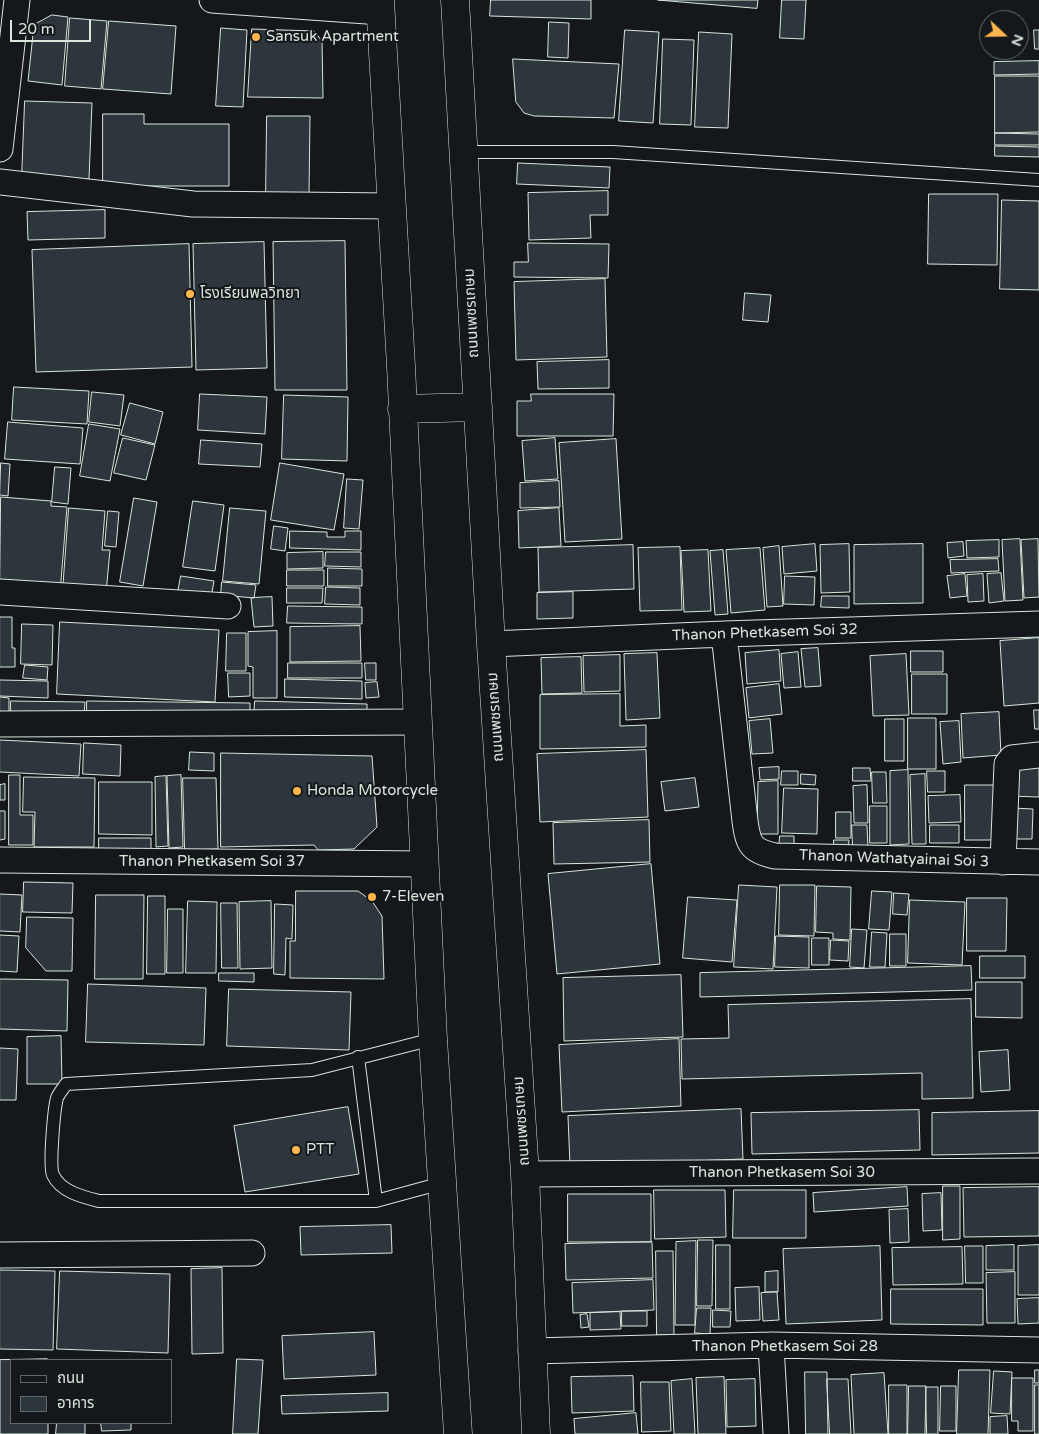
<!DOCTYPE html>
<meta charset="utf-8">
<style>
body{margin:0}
#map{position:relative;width:1039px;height:1434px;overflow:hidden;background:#14181c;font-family:"Varela Round","Noto Sans Thai",sans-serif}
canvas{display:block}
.legend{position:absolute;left:10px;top:1359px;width:162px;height:65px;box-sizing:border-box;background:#14181c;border:1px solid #626a69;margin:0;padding:6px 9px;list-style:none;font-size:15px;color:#d8e6dc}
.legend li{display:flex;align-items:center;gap:10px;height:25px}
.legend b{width:25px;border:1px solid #626a69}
.north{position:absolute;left:979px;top:10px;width:50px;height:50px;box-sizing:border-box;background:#14181c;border:1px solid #626a69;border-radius:50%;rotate:111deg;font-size:14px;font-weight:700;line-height:20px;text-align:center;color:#d8e6dc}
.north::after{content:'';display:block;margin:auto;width:18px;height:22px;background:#ffb74d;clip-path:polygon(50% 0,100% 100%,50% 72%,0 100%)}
.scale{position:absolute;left:10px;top:20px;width:81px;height:22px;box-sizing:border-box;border:2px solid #d8e6dc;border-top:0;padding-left:6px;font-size:15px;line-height:18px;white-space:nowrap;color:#d8e6dc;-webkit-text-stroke:4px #14181c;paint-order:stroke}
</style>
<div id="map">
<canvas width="1039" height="1434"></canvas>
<ul class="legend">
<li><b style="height:6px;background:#14181c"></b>ถนน</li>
<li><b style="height:14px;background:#2c363c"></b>อาคาร</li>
</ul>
<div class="north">N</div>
<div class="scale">20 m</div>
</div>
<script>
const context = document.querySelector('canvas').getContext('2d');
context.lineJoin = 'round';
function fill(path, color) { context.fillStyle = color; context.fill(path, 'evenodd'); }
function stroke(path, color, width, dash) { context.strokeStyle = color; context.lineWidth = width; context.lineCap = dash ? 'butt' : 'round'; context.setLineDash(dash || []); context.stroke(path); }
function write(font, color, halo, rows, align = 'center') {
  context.font = font + ' "Varela Round","Noto Sans Thai",sans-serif'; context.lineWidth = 4; context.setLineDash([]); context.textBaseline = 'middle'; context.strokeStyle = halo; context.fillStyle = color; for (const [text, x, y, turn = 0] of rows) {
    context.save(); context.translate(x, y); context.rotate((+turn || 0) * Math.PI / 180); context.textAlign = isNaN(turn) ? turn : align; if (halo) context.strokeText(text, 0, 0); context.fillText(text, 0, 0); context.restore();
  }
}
const building = new Path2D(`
 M491,0H591V19L490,16Z
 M658,0H758L757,8Z
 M782,0H806L804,39L780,38Z
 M52,15L68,17L62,85L28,81L34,25Z
 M70,18L107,21L101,89L65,86Z
 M109,21L176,26L171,94L103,89Z
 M549,22L569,23L568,58L548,57Z
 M221,28L247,30L243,107L216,106Z
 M252,29L314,31L322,41L323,98L248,97Z
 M625,30L659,32L653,123L619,121Z
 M1034,30H1039V49H1035Z
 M699,32L732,34L728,128L695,127Z
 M663,39L694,40L691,125L660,124Z
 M513,59L619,64L614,118L534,116L524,113L516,102Z
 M1039,61V74L994,75V62Z
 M995,76H1039V132L995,133Z
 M25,101L92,103L89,179L22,178Z
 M103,114H144V124H229V186H103Z
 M267,116H310L309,195H266Z
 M995,133L1039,134V145H995Z
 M995,146L1039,147V157L995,156Z
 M518,163L610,167L609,188L517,184Z
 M608,191V215H590L591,238L529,240L528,193Z
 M929,194H998L997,265L928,264Z
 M1002,200L1039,201V290L1000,289Z
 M105,210V238L28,240L27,212Z
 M345,241L347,390H275L273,242Z
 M264,242L267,368L196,370L193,244Z
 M528,243L609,244L608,278L514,277V262H528Z
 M189,244L192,367L36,372L32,250Z
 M605,279L607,357L516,360L514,282Z
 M745,293L771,295L768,322L743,320Z
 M609,360V388L538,389L537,362Z
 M14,387L89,391L87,424L12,420Z
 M92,392L124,395L120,426L89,422Z
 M200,394L267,397L265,434L198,430Z
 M531,394H614L613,436H517V401H531Z
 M284,395L348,397L347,461L282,459Z
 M130,403L163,412L155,444L121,435Z
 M8,422L83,428L80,464L5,459Z
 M89,424L120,429L110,481L80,476Z
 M123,438L155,445L146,480L114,473Z
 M555,438L558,479L525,481L522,441Z
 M616,439L622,539L565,542L559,443Z
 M201,440L262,444L260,467L199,464Z
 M1,463L10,464L8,496L0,495Z
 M280,463L344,474L334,530L271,520Z
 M55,467L71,468L68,504L52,502Z
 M347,479L363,480L359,529L344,528Z
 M559,481L560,507L520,508V483Z
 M1,497L51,501V506L67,507L60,593L0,589Z
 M134,498L157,502L143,586L120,582Z
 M193,501L224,505L215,571L183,567Z
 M69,508L105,511L102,550H110L106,593L63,590Z
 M230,508L266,511L259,584L223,581Z
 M559,508L561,546L519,548L518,511Z
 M108,511L119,512L116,547L105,546Z
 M274,526L288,528L285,551L271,549Z
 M290,531L327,532V537H345V531H361V550L290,548Z
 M1020,539L1023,600L1005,601L1002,540Z
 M1038,539L1039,597L1024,598L1021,540Z
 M999,540V557L967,558L966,541Z
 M963,542L964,556L948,558L947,543Z
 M815,544L817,571L784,574L782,547Z
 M849,544L850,592L821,593L820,545Z
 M923,544V603L854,604V545Z
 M633,545L634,589L539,592L538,548Z
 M779,546L783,606L767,607L763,548Z
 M680,547L682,610L640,611L638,548Z
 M760,548L765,610L731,613L726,550Z
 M708,550L711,611L684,612L681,551Z
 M723,550L728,614L715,615L710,551Z
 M323,552V568L287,569V553Z
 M326,552H361V567L325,566Z
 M998,559L999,571L951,573L950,560Z
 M328,568L362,569V586H328Z
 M287,570H324V586H287Z
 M1001,573L1004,601L989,603L987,574Z
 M965,574L967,596L950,598L947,576Z
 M983,574L984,601L968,602L967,575Z
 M181,576L214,581L211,598L178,592Z
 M785,576L815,577L814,605L784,604Z
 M222,582L256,585L254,598L221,595Z
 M326,587L360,588V605L325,604Z
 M287,588H323L322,603H287Z
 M573,592V618L537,619V593Z
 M822,596H849V608L821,607Z
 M272,597L273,626L254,627L251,598Z
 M288,606L362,607V624L287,623Z
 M0,617H12V648H15V667H0Z
 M60,622L219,630L215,702L57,694Z
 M22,624L53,625L52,665L21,664Z
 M360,626L361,661L290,662V627Z
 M277,631V698H253V667L248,666V632Z
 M227,633H246V671H226Z
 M1039,638V703L1004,706L1000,641Z
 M818,648L821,686L805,687L801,649Z
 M779,650L781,681L747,684L745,653Z
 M911,651H943V672H911Z
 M798,652L801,687L784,688L781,654Z
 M657,653L660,718L626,720L624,654Z
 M906,654L909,715L873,716L870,656Z
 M620,655V691L584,692L583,656Z
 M581,657L582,693L542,694L541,658Z
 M288,663H362V678H288Z
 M365,663H376V680H366Z
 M25,665L48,667L47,680L23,678Z
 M228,673H250V696L229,697Z
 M912,674H947V714H912Z
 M285,679L362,681V699L285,697Z
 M0,680L48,681V698L0,696Z
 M377,682L379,697L366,698L365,683Z
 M779,684L782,714L749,718L746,688Z
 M620,694V726L646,725V747L540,749V695Z
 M0,697L9,698V718H0Z
 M11,701L85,702L84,716L11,715Z
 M87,701L250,703V716L87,715Z
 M255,701L367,704V717L254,715Z
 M1034,710H1039V729H1035Z
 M999,712L1001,755L963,758L961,714Z
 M908,718H936V769H908Z
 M770,719L773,753L752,754L749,721Z
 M885,719H904V761H885Z
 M959,721L961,762L943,764L940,722Z
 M0,740L81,744L79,776L0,772Z
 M84,743L121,745L120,776L83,774Z
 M646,750L648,817L540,822L537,754Z
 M190,752L214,753V771L189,770Z
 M221,753L372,756L377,827L354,849L318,850L314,845L221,847Z
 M1009,766L1039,767V797L1008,796Z
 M779,767V779L760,780L759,768Z
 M853,768H870L871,781H853Z
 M908,770L909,844L890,845V771Z
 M782,771H798V785H781Z
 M927,771H945V792H928Z
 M872,772H886L887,803H873Z
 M801,774L816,775L815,785L801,784Z
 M925,774L926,844H912L910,775Z
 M9,775H20V815H33V845H9Z
 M181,775L183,847L169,848L167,776Z
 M166,776L168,846L156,847L155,777Z
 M24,777L95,778L94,847H34L35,812H23Z
 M183,778H216L218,849L185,850Z
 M695,778L699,807L665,811L661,782Z
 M778,781V834H757L758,782Z
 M99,782H152V835L99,834Z
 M5,784V800H0V785Z
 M867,785L868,823H854L853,786Z
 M965,785H997V840H965Z
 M784,788L818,789L817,834L782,833Z
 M960,795L961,822L929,823L928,796Z
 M870,806H887V843H870Z
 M1012,808L1033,809L1032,839H1011Z
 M0,811H5V839L0,840Z
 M836,812H851V838H836Z
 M649,820L650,862L554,864L553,823Z
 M852,825H867L868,847L853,848Z
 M930,825H959V843H930Z
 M780,836H794V849L779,848Z
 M99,838H151V851L99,850Z
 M834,840H849L848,852L834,851Z
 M651,864L660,964L557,974L548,874Z
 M24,882L73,883L72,913L23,912Z
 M739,885L777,887L773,969L734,967Z
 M780,885H815L814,936L779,935Z
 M817,886L851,887L850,940L833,939V933L816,932Z
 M296,891H358L372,901L382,916L384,979L290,978V941H295Z
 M872,891L892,892L889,930L869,929Z
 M894,893L909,894L907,915L893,914Z
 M0,894L22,895L20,932L0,931Z
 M96,895H144L143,979H95Z
 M148,896H165V974H147Z
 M688,897L737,900L732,962L683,958Z
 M967,898H1007L1006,951H967Z
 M910,900L965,902L962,965L908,963Z
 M188,901L217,902L216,973H186Z
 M271,901L272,968L240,969L239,902Z
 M221,903H237L238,968H222Z
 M275,904L293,905L292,939L286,938L285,975L274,974Z
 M168,909H183V973H167Z
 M27,917L73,918L72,971H46L26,948Z
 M852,929L867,930L864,968L850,967Z
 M872,932L887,933L885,967H870Z
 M890,934H906V966H890Z
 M0,935L19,936L17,972L0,971Z
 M776,936L809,937V968L775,967Z
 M812,938H829V965H812Z
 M831,940L849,941L848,961L830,960Z
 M980,956H1025V978H980Z
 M971,966L972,990L700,997V973Z
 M219,973H254V982L219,981Z
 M681,975L683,1037L564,1041L563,978Z
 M0,979L68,980L67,1031L0,1029Z
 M976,982H1022V1018L976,1017Z
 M88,984L206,988L204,1045L86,1042Z
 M229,989L351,992L349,1050L227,1046Z
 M971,999L973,1098L922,1099V1073L682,1079L681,1039L729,1038L728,1005Z
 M61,1036L62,1084H27V1037Z
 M679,1039L681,1106L562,1112L559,1045Z
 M0,1048L18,1049L16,1100H0Z
 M1008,1050L1010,1090L981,1092L979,1052Z
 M348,1107L359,1174L245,1192L234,1126Z
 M741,1109L743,1159L570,1166L568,1116Z
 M919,1110L920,1150L752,1154L751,1113Z
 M1039,1111V1153L932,1155V1113Z
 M943,1186H960V1239L943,1240Z
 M907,1187L908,1206L814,1212L813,1193Z
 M1039,1187V1236L964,1237L963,1188Z
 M654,1190H725L726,1237L655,1239Z
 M734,1190H806V1238H733Z
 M941,1193L942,1230L923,1231L922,1194Z
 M568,1194H651V1242H568Z
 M908,1209L909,1242L890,1243L889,1210Z
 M391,1225L392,1253L301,1255L300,1227Z
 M698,1240H713L712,1306H697Z
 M696,1241L695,1325H675L676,1242Z
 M652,1242L653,1278L566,1280L565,1244Z
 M716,1245H730V1309H716Z
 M1014,1245V1270H986V1246Z
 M1039,1245V1295H1018V1246Z
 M880,1246L882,1320L786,1324L783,1249Z
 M965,1246H983V1283H966Z
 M962,1247L963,1284L893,1285L892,1248Z
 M656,1251H673L674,1335H657Z
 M222,1268L223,1353L192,1354L191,1269Z
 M0,1270L55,1271L53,1350L0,1349Z
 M60,1271L170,1274L168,1353L57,1349Z
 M778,1271V1292H765V1272Z
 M1015,1272V1323H987L986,1273Z
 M653,1280L654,1310L573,1313L572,1283Z
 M759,1287L760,1320L736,1321L735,1288Z
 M891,1289H983V1325L891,1324Z
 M777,1292L779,1320L763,1321L761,1293Z
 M1039,1298V1323L1018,1324L1017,1299Z
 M697,1308H711L710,1334L695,1333Z
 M713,1310L731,1311L730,1327H713Z
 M622,1311H647V1326H622Z
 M620,1312L621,1329L590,1330V1313Z
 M587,1314L589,1327L581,1328L580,1315Z
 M374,1332L376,1375L284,1379L282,1336Z
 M47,1359L11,1360V1423H48V1434H0V1360Z
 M237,1359L263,1360L258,1434H233Z
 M959,1370H990L988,1434H957Z
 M1035,1370H1039V1383H1035Z
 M994,1371L1012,1372L1010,1414L991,1413Z
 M805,1372H827L828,1434H806Z
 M884,1373L888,1434H854L851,1375Z
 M633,1376L634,1411L572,1413L571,1377Z
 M724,1377L726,1434H698L696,1378Z
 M1012,1378H1033V1431H1018V1421H1012Z
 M692,1379L695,1434H674L671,1381Z
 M755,1379L756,1426L727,1427L726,1380Z
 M827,1379H848L851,1434H830Z
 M641,1382H669L671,1431L642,1432Z
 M889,1385H907V1434H889Z
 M1035,1385H1039V1434H1035Z
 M909,1386H926L925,1434H908Z
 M941,1386H956V1431H940Z
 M926,1387H938V1434H927Z
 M388,1393V1411L282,1414L281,1396Z
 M636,1413L638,1434H575L574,1419Z
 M1007,1416L1008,1434H990V1417Z
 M57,1423H85V1434H56Z
 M101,1423H131V1430L102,1431Z`);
const service = new Path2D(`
 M464,152H613L1039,180
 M433,1039L312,1070L66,1084C63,1089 59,1093 57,1098C54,1109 49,1166 53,1175C61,1192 83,1197 99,1201H376L442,1183
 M358,1057L376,1201`);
const minor = new Path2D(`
 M212,0L381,12
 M0,149L17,0
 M0,182L193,204L392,206
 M0,592L228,606
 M724,634L745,821C748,844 751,851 775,856L1039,862
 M491,644L724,634L1039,624
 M0,724L417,722
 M0,860L425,864
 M1003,862L1007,764L1012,758L1039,755
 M525,1174L1039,1171
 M0,1255L252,1253
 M771,1345L776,1434
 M531,1351L771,1345L1039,1350`);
const secondary = new Path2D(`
 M380,0L401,366L433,1039L458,1434
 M455,0L491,644L525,1174L536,1434
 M402,409L478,407`);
const markers = [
 [256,37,5,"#ffb74d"],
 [190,294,5,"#ffb74d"],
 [297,791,5,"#ffb74d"],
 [372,897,5,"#ffb74d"],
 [296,1150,5,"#ffb74d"]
];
const poiNames = [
 ["Sansuk Apartment",266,37],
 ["โรงเรียนพลวิทยา",200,294],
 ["Honda Motorcycle",307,791],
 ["7-Eleven",382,897],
 ["PTT",306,1150]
];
const streetNames = [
 ["ถนนเพชรเกษม",472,313,-93],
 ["Thanon Phetkasem Soi 32",765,633,-2],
 ["ถนนเพชรเกษม",496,717,-94],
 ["Thanon Wathatyainai Soi 3",894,859,2],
 ["Thanon Phetkasem Soi 37",212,862],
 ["ถนนเพชรเกษม",522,1121,-94],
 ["Thanon Phetkasem Soi 30",782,1173],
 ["Thanon Phetkasem Soi 28",785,1347]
];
fill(building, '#2c363c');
stroke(building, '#d8e6dc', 1);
stroke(service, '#d8e6dc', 14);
stroke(minor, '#d8e6dc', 27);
stroke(secondary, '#d8e6dc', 29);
stroke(service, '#14181c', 12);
stroke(minor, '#14181c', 25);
stroke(secondary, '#14181c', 28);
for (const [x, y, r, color] of markers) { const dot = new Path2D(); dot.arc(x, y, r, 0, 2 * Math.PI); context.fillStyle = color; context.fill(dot); stroke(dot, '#14181c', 2); }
write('15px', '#d8e6dc', '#14181c', poiNames, 'left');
write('15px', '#d8e6dc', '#14181c', streetNames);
</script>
